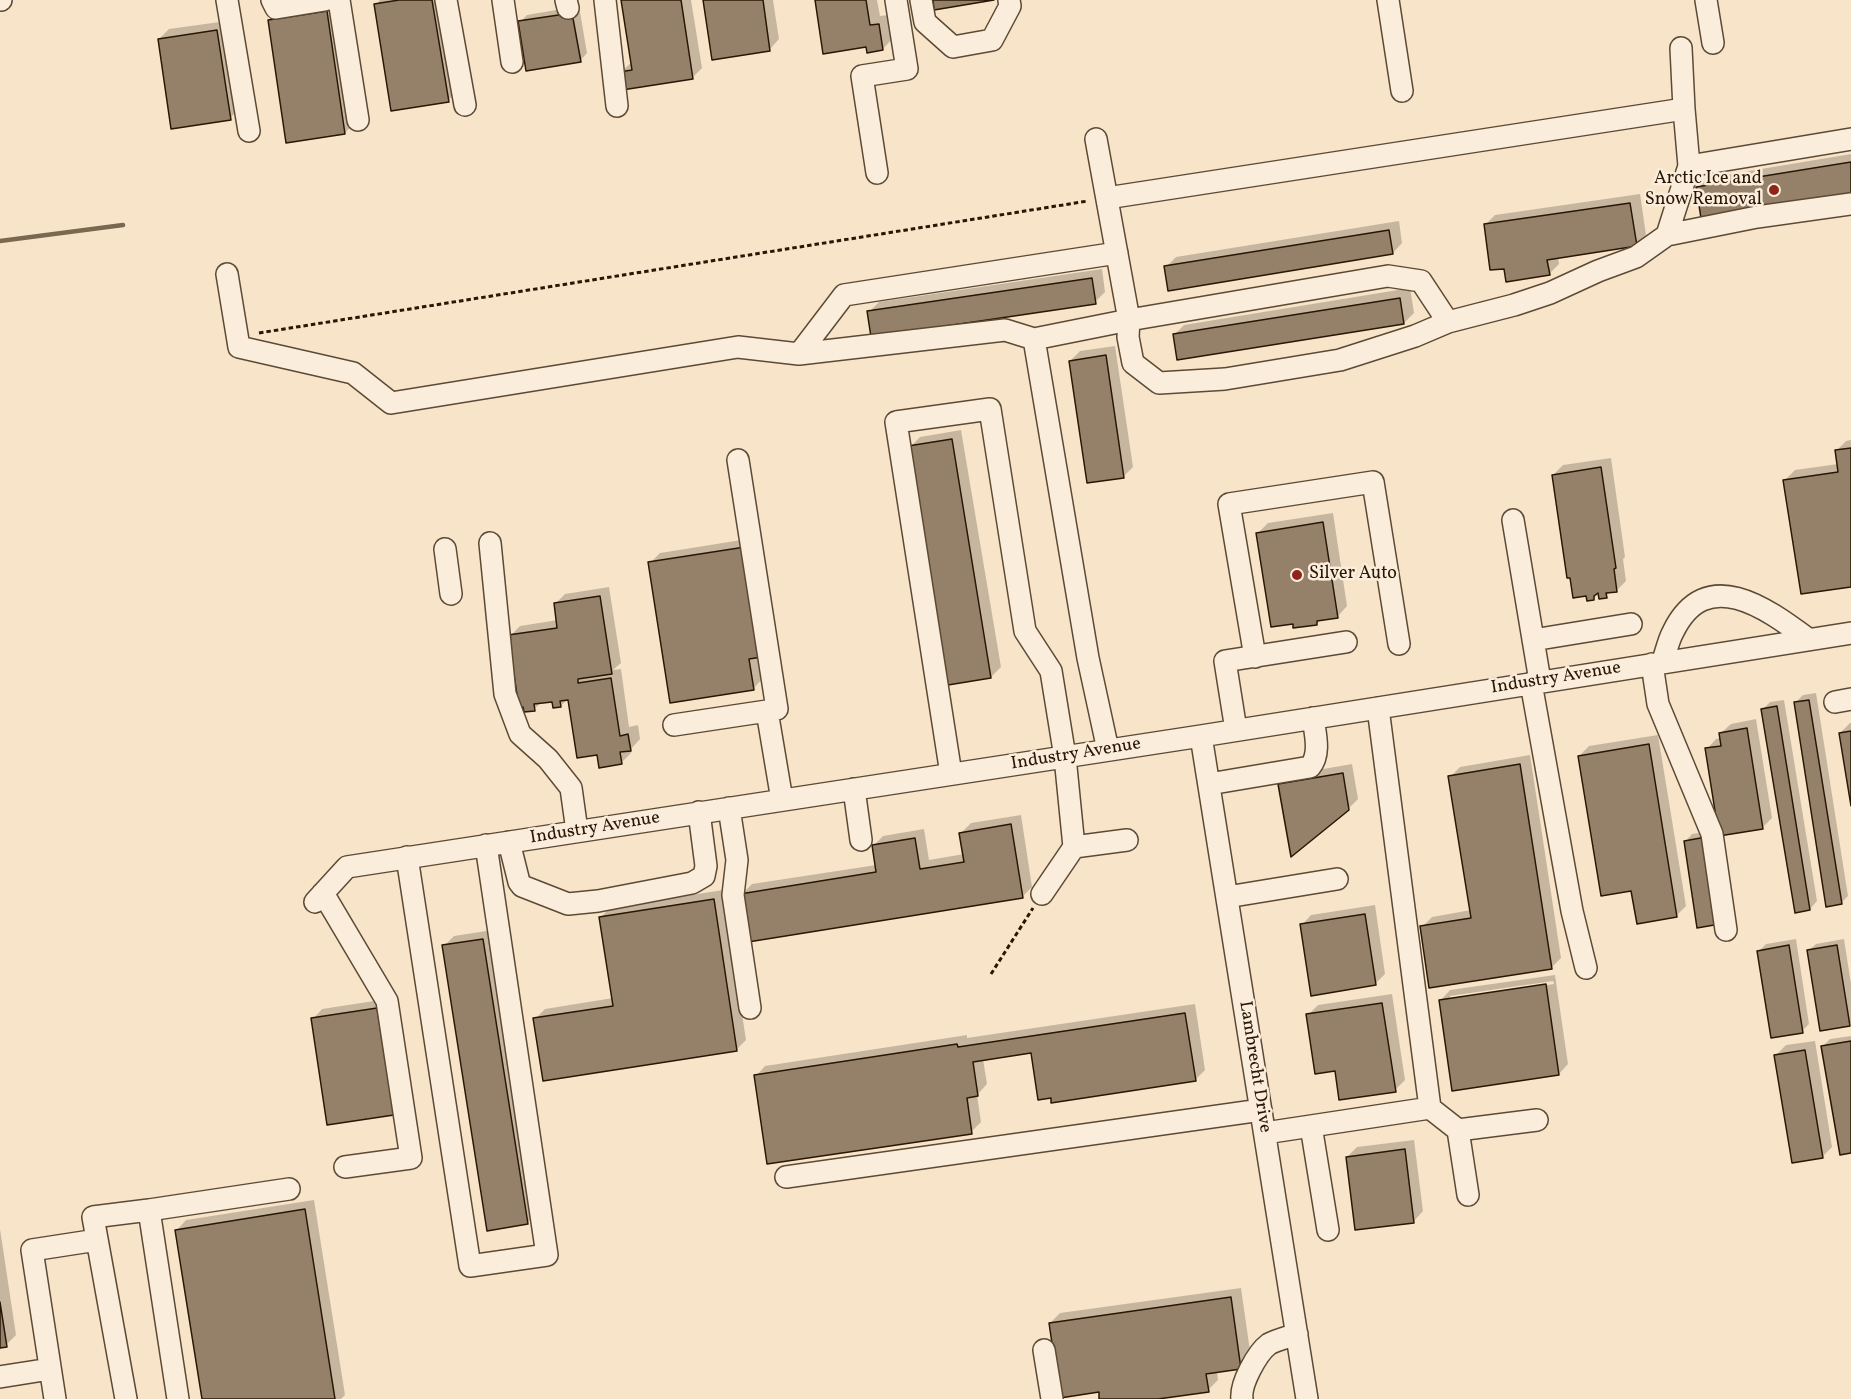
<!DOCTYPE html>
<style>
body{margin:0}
canvas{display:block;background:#f8e4c8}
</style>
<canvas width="1851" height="1399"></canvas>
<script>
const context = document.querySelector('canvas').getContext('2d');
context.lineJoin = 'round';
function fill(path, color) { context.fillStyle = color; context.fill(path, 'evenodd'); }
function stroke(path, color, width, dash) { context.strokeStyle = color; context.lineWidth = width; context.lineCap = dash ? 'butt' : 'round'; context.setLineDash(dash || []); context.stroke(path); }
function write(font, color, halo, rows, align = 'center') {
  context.font = font + ' Vollkorn,serif'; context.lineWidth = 5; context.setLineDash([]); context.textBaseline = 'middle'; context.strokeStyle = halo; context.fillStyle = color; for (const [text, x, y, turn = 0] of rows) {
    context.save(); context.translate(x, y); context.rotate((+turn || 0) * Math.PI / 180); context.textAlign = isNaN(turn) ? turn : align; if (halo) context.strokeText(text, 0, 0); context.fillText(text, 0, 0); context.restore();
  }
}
const shadow = new Path2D(`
 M380,0H443L458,91L448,100L376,5Z
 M623,0H691L702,68L692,78L621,72L632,62Z
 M705,0H773L779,39L770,49Z
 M816,0H877L880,16L889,15L892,39L883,49L867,46Z
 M337,2L354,123L345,133L270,21L280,11Z
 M579,6L587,53L580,61L520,22L527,15Z
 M227,21L240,108L230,118L159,39L169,29Z
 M1851,154V191L1698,188L1707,178Z
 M1640,194L1646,235L1636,245L1558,257L1559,264L1549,274L1505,267L1485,225L1495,215Z
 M1399,221L1402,243L1393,253L1166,267L1176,257Z
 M1102,269L1105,292L1095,302L869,312L879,302Z
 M1410,288L1414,313L1404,323L1174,335L1184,325Z
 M1115,346L1133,467L1123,477L1070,361L1080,351Z
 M961,430L1001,667L991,677L910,447L920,437Z
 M1851,440V585L1785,480L1795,470L1838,464L1836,451L1846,441Z
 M1611,458L1625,557L1623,559L1626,581L1616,591H1611L1606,596L1599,593L1594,598L1553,475L1563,465Z
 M1333,513L1347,606L1338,616L1321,619L1317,623L1258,533L1268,523Z
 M754,538L763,678L754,688L650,563L660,553Z
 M609,587L621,663L613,670L621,669L629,727L638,725L640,739L631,749V753L621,763L599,753L570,698L560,706L554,700L542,702L534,709L510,636L520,626L558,620L555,604L565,594Z
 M1816,693L1848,896L1841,903L1795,703L1803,695Z
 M1784,700L1817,901L1810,909L1763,709L1770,702Z
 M1756,719L1772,818L1762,828L1707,749L1716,739L1721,738V733L1731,724Z
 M1850,723H1851V797L1840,733Z
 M1658,735L1686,906L1676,916L1633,890L1579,756L1589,746Z
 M1530,755L1561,958L1551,968L1422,927L1432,917L1471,910L1450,777L1460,767Z
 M1352,764L1358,799L1348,809L1279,784L1289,775Z
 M1021,815L1032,887L1022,897L742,894L752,884L876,865L873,846L883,836L924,829L929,860L964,854L961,833L971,823Z
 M1713,831L1698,926L1685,842L1692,834Z
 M723,890L746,1040L737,1049L535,1019L545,1009L613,998L601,917L610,908Z
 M1375,905L1385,974L1375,984L1302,925L1311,915Z
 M493,930L537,1213L527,1223L444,946L454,936Z
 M1796,939L1809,1024L1802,1031L1759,951L1766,944Z
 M1844,939L1851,984V1023L1849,1024L1808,951L1816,944Z
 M1555,975L1568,1064L1559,1074L1441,1000L1450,990ZM1553,981L1554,984L1450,1000V996Z
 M1392,994L1405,1080L1395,1090L1336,1069L1308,1015L1318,1005Z
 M387,999L403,1104L313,1019L322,1009Z
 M1195,1004L1205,1070L1195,1080L1032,1051L983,1059L987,1084L977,1095L981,1122L971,1132L756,1076L765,1066L967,1035V1038Z
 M1851,1036V1152L1823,1046L1830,1039Z
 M1815,1041L1832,1147L1822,1157L1776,1055L1786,1045Z
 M1414,1140L1423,1211L1414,1221L1347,1157L1357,1147Z
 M314,1200L345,1395L341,1399H204L177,1230L186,1220Z
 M0,1229L16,1335L6,1345L0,1346Z
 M1241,1288L1251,1358L1241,1368L1217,1371L1218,1380L1208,1390L1147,1399H1101L1100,1391L1050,1323L1060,1313Z`);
const stream = new Path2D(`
 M0,241L123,225`);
const building = new Path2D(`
 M399,0H432L449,102L391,111L374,4Z
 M621,0H681L693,79L622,90L619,72L632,70Z
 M703,0H763L770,51L712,60Z
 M815,0H866L870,25L879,24L883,50L867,53L866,47L823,54Z
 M933,0H994L934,10Z
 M327,11L345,134L286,143L268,20Z
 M572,13L581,62L526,71L518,21Z
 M217,30L231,120L171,129L158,39Z
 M1851,162V193L1701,218L1696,187Z
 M1630,203L1637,246L1547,260L1550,275L1506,282L1504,269L1490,270L1484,224Z
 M1389,230L1393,254L1168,291L1164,266Z
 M1092,278L1096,304L871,337L867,311Z
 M1400,298L1404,324L1177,360L1173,334Z
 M1106,355L1124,478L1087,483L1069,361Z
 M952,439L991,678L948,685L908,446Z
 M1851,448V587L1801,594L1783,480L1838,472L1835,450Z
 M1601,467L1616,568L1614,569L1617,592L1606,593L1607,598L1599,599L1598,593L1594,596V600L1587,601L1586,596L1573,598L1570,578H1567L1552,475Z
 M1323,522L1338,618L1317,621V625L1293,628V624L1271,627L1256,533Z
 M745,547L762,657L749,659L754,690L670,703L648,562Z
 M600,596L612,674L578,679V683L611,678L620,736L628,734L631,751L620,752L622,764L599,768L597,755L577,758L568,700L560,701L561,707L553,708L552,702L534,704L535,711L524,712L523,707L519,708L508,635L557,628L554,603Z
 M1809,700L1842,904L1826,907L1794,702Z
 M1777,706L1810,910L1795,913L1761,709Z
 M1747,728L1763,829L1719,836L1705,748L1721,746L1719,733Z
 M1851,731V806L1839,733Z
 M1649,744L1677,917L1637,924L1631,891L1601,896L1578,756Z
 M1520,764L1552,969L1429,988L1420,926L1471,918L1448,776Z
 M1343,773L1349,810L1291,857L1278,784Z
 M1011,824L1023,898L748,942L740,894L876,872L872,845L915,838L920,869L964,862L959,833Z
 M1706,837L1720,924L1697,928L1684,841Z
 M714,899L737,1051L543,1081L533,1018L613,1006L599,917Z
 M1365,914L1376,985L1311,996L1300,924Z
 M483,939L528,1224L487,1231L442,945Z
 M1789,945L1803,1033L1771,1038L1757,951Z
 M1837,945L1850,1026L1820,1031L1807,950Z
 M1546,984L1559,1075L1452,1091L1439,1000Z
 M1382,1003L1396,1092L1339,1100L1335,1071L1315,1074L1306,1014Z
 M377,1008L394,1115L327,1125L311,1018Z
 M1185,1013L1196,1081L1051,1103V1098L1038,1100L1031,1053L973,1062L978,1096L967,1098L972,1134L767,1164L754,1075L957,1044L958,1047Z
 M1851,1041V1153L1840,1155L1821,1046Z
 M1805,1050L1823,1158L1792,1163L1774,1055Z
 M1405,1149L1414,1223L1355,1230L1346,1157Z
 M305,1209L335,1399H202L175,1230Z
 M1231,1297L1241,1369L1206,1374L1209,1392L1158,1399H1099V1392L1060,1398L1049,1323Z
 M0,1302L7,1347L0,1348Z`);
const path = new Path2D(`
 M259,333L1088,201
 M991,974L1033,908`);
const minor = new Path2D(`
 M0,0H1
 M227,0L249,131
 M272,0L276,8L325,0
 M339,0L358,120
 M446,0L465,105
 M503,0L512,62
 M566,0L568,8
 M605,0L617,106
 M921,0L925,22L953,47L992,40L1010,6L1009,0
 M1388,0L1402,91
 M1706,0L1713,43
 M1684,109L1689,166
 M1096,139L1129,320L1034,339L1088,658L1108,750
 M877,173L862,76L907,69L896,0
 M1107,198L1684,109L1681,48
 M1667,235L1689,166L1851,139
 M227,274L239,347L353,373L391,403L738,347L799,354L1005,330L1034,339
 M1448,322L1421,281L1388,276L1129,320L1128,337L1133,363L1159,383L1225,379L1340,360L1415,336L1448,322L1514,305L1550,293L1598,271L1636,257L1667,235L1757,217L1851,204
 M799,354L844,295L1117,253
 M738,460L777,709L767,711
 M1513,520L1540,681
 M490,543L505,694L520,734L548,759L571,788L577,831
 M445,549L451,594
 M1533,640L1631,624
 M1255,657L1229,504L1373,482L1399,644
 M1662,663C1666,653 1668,641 1673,632C1706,564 1766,608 1808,639
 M1652,664L1658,704L1712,834L1726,930
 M1531,683L1572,911L1586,968
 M1835,702L1851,699
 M674,725L767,711L782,800
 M1236,730L1225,661L1346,642
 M1201,736L1307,1399
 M951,774L896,422L990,409L1025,631L1051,671L1065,757L1074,847L1042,894
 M1209,784L1310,767C1321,754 1315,733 1313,718
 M854,789L861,840
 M729,808L737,860L733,895L750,1008
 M509,842L519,882L522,886L568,904L598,901L692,883L704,876L706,866L699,812
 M1074,847L1127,840
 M407,857L470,1266L547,1255L486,845
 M323,893L387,1001L411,1158L345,1167
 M1227,897L1337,879
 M315,902L347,867L1201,736L1851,633
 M1430,1108L1458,1130L1537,1120
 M1311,1126L1328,1230
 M1458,1130L1468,1195
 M1265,1133L1430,1108L1378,708
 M786,1177L1261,1110
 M149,1210L289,1189
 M1044,1350L1052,1399
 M0,1377L50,1369
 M55,1399L32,1250L97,1240
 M126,1399L93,1217L149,1210L178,1399
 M1242,1399C1240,1384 1257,1353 1269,1344C1276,1340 1288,1337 1297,1334`);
const markers = [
 [1774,190,6,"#8f2418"],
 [1297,575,6,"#8f2418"]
];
const poiNames = [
 ["Arctic Ice and",1762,180],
 ["Snow Removal",1762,201],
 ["Silver Auto",1309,575,"left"]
];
const streetNames = [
 ["Industry Avenue",1556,679,-9],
 ["Industry Avenue",1076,755,-9],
 ["Industry Avenue",595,829,-9],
 ["Lambrecht Drive",1254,1067,81]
];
fill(shadow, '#0003');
stroke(stream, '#7b6851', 4.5);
fill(building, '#95816a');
stroke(building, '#291604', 1.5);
stroke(minor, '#5d4a35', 24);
stroke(path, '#291604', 3, [4.5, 3]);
stroke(minor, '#faeddb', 21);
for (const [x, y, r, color] of markers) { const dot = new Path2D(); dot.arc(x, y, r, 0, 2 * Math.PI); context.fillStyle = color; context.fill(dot); stroke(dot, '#faeddb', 2); }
write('18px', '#291604', '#faeddb', poiNames, 'right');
write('18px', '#291604', '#faeddb', streetNames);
</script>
